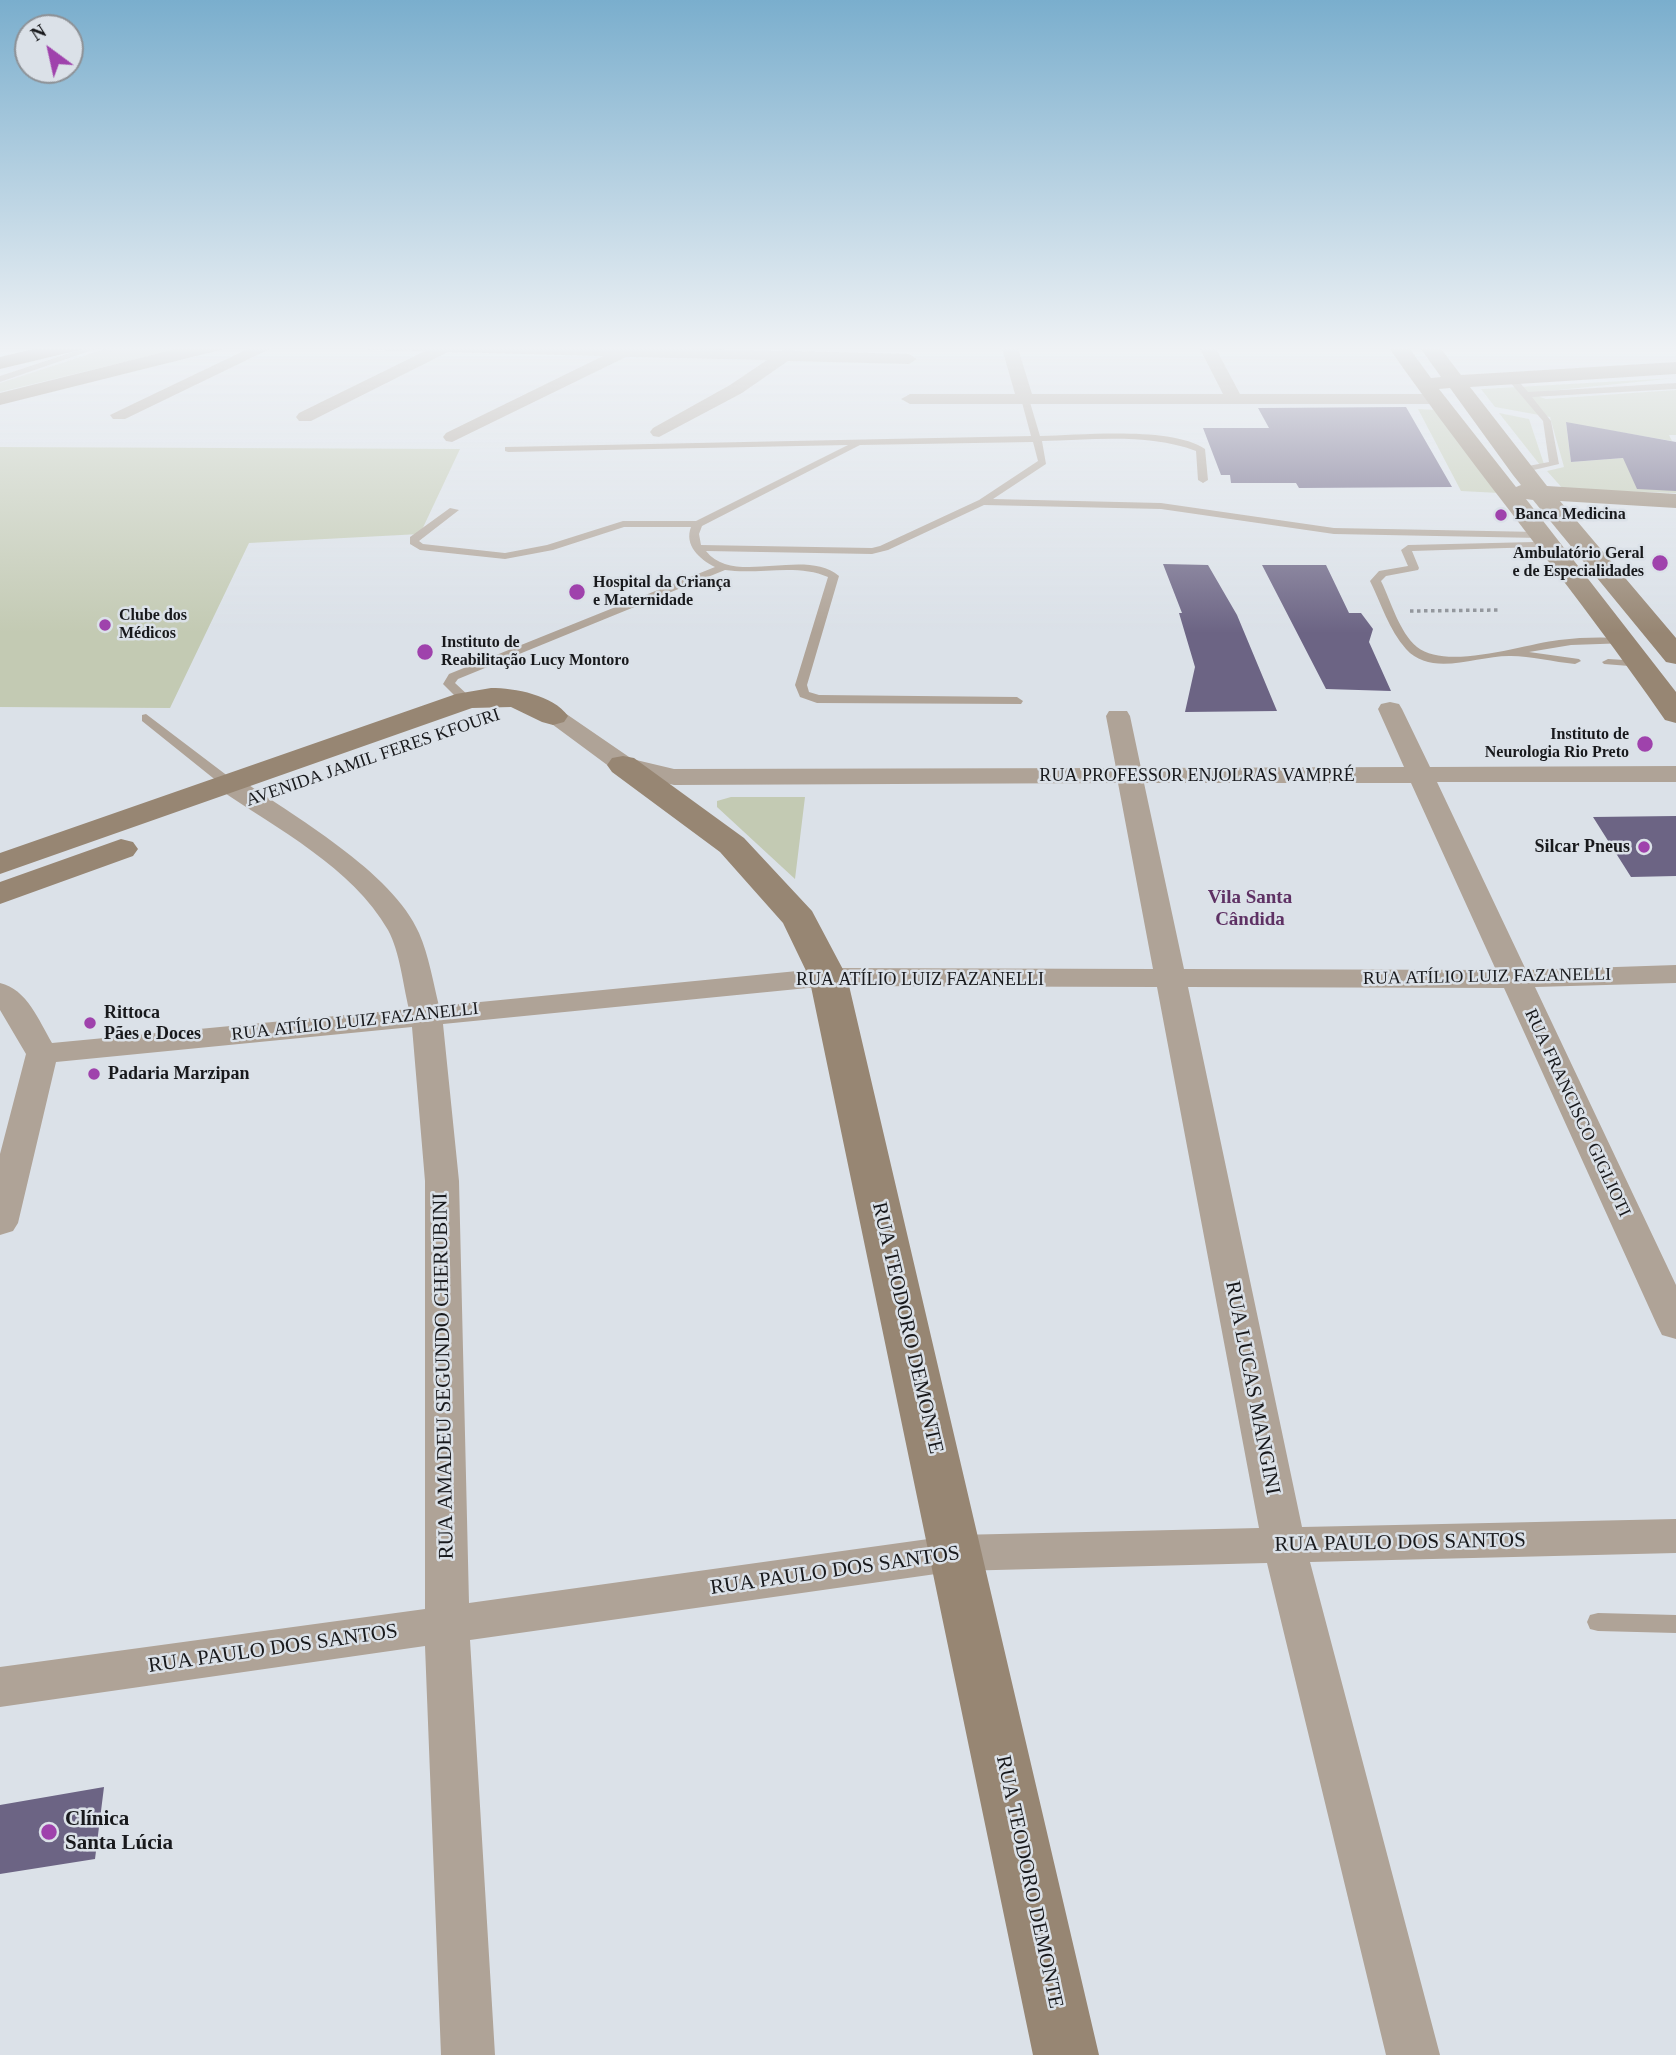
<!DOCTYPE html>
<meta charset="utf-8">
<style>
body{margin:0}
#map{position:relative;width:1676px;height:2055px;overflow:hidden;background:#dbe1e8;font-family:"Times New Roman",serif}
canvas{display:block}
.north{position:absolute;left:14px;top:14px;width:70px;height:70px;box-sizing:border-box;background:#dbe1e8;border:2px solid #8d9196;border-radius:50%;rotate:327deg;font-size:19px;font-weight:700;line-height:28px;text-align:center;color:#18191c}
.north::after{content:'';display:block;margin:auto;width:24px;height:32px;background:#9f42ac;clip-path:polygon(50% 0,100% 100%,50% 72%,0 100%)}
</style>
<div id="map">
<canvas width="1676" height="2055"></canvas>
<div class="north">N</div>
</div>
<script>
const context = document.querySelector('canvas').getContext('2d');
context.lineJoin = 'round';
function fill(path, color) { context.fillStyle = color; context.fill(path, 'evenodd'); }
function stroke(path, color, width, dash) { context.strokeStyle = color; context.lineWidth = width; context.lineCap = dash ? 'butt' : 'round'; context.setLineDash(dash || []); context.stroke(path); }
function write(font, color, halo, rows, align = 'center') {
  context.font = font + ' "Times New Roman",serif'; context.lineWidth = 5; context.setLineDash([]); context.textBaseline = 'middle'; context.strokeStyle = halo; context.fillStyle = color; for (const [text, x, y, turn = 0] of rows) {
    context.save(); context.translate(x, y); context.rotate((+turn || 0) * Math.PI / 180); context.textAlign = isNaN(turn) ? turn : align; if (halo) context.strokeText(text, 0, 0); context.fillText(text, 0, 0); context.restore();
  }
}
const green = new Path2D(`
 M117,345H195L0,392V383Z
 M1676,378L1539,392L1540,397L1546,399L1676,390V435H1669L1672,441L1566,423L1571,462L1676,454V493C1638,491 1602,493 1564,490L1547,471L1564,467L1550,417L1495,407L1481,389Z
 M1418,409L1437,410L1499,493L1461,491Z
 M1499,413L1529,419L1544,464L1540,465Z
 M0,447L460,449L420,534L249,543L170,708L0,707Z
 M731,797H805L795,879L717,807V801Z`);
const building = new Path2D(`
 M1406,407L1452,487L1299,488L1296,483H1231L1230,475H1221L1203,428H1269L1258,408Z
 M1566,422L1676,442V491L1637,489L1623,458L1571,462Z
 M1163,564L1208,565L1237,615L1277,711L1185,712L1195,667L1179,613H1182Z
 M1262,565H1326L1349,613H1361L1373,629L1369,642L1391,691L1326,689Z
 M1676,816V876L1631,877L1593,817Z
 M104,1787L95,1859L0,1874V1805Z`);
const path = new Path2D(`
 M1410,611L1499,610`);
const lane = new Path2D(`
 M0,345H7L0,348Z
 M94,345H107L0,382V376Z
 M1509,377H1515L1528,392L1676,383V389L1532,397L1551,421L1559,464L1521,473L1516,470L1518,468L1549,462L1543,421L1509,381Z
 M1025,396L1029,399L1040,436C1081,435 1172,426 1205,449L1208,480L1203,483L1198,480L1196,451C1148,433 1092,440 1042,441L1046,464L993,499L1161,503L1334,528L1539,532L1544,535L1539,538L1334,534L1161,509L984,505L888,550L872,554L706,551C734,587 804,547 839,576L807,685L809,692L819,695L1017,697L1023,701L1021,704L817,703L800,697L795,685L828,577C797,563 758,575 725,570L458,679L455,683L470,697V703H462L443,684L449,674L715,567C699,559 684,545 691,527H624L553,550L505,559L420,550L410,544V537L450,508L459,510L419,541L423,544L505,553L547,545L623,521H696L848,445L508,452L505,451V447L1031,436L1021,399ZM1033,442L1038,461L979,500L880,546L872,548L701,545L699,534L702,526L860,445Z
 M1534,542L1539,545L1538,547L1412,551L1419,568L1418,570L1386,576L1381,581C1391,601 1399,632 1417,647C1447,671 1524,644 1559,640C1581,637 1602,637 1624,638L1628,639V643L1571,645L1529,652L1579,659L1581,661L1575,664C1554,662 1530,656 1511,656C1478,655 1432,678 1406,649C1389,630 1381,603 1370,581L1379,571L1408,566L1401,550L1408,545Z
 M1608,659L1642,661L1648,664L1642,667L1604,664L1602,662Z
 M146,714L233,780V786H223L142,721V715Z
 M1598,1613L1676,1615V1633L1598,1631L1590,1629L1587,1622L1590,1615Z`);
const street = new Path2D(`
 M256,345H278L125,419H113L110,415Z
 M361,345H567L781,351L789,348L796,351L909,354L917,359L909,364L788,361L742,393L659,437L653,436L650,432L653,428L730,385L767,360L626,357L452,442L446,441L443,437L446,433L603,356L448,352L311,421H299L296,417L299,413L425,351L369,350Z
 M1001,345H1017L1032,394H1223L1198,345H1214L1240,394H1435L1444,399L1435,404H910L901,399L910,394H1015Z
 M1390,702L1399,704L1402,709L1430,767L1676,766V782H1437L1526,970L1676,965V983L1535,987L1676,1285V1339L1662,1335L1657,1325L1504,988L1188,987L1302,1527L1676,1519V1553L1310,1562L1440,2055H1386L1267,1563L957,1571L470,1640L495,2055H441L425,1646L0,1707V1667L425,1609V1181L412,1027L56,1062L18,1223L13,1231L0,1235V1154L26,1054L0,1010V983C27,989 39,1021 52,1043L409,1009C403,985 400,952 388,930C352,867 277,829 219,789L215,783L219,777H237C292,815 393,872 419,933C429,956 433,982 439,1006L828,968L1153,969L1118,783L674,785L614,770L541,716L544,711H562L632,759L674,769L1116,768L1106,716L1109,711H1127L1130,716L1141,768L1404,767L1378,709L1381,704ZM1144,783H1411L1496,970L1184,969ZM828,986L1157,987L1259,1528L957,1535L469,1603L459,1181L443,1024Z`);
const secondary = new Path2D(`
 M192,345H227L224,349L0,405V393Z
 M1387,345H1407L1431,378L1441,377L1418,345H1438L1461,375L1676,362V374L1470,387L1547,486L1676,494V508L1560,501L1676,638V664L1666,662L1533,500L1526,499L1676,692V723L1665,720C1577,592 1476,473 1387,345ZM1450,388L1513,475L1521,485L1516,487L1439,389Z
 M491,688C515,688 553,695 568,716L564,722L553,725L542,722L511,707L472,708L0,874V853L456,694Z
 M623,756L634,758L744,838L812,911L847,977L1099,2055H1033L809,977L783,923L720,852L612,772L607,765L612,758Z
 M121,839L133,842L138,849L133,856L0,904V882Z`);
const highway = new Path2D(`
 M50,345H87L84,349L0,369V357Z`);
const pathBridge = new Path2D(`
 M96,345L111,351`);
const markers = [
 [1501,515,7,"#9f42ac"],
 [1660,563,9,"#9f42ac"],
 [577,592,9,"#9f42ac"],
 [105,625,7,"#9f42ac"],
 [425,652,9,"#9f42ac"],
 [1645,744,9,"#9f42ac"],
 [1644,847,7,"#9f42ac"],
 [90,1023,7,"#9f42ac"],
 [94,1074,7,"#9f42ac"],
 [49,1832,9,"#9f42ac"]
];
const farPoinames = [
 ["Banca Medicina",1515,515],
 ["Ambulatório Geral",1644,554,"right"],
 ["e de Especialidades",1644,572,"right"],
 ["Hospital da Criança",593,583],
 ["e Maternidade",593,601],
 ["Clube dos",119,616],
 ["Médicos",119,634],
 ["Instituto de",441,643],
 ["Reabilitação Lucy Montoro",441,661],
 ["Instituto de",1629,735,"right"],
 ["Neurologia Rio Preto",1629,753,"right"]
];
const streetNames = [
 ["AVENIDA JAMIL FERES KFOURI",373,758,-19],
 ["RUA PROFESSOR ENJOLRAS VAMPRÉ",1197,776],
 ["RUA ATÍLIO LUIZ FAZANELLI",1487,977,-1],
 ["RUA ATÍLIO LUIZ FAZANELLI",920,980],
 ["RUA ATÍLIO LUIZ FAZANELLI",355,1022,-6],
 ["RUA FRANCISCO GIGLIOTI",1577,1113,65]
];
const poiNames = [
 ["Silcar Pneus",1630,847,"right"],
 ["Rittoca",104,1013],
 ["Pães e Doces",104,1034],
 ["Padaria Marzipan",108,1074]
];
const neighbourhoodNames = [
 ["Vila Santa",1250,898],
 ["Cândida",1250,920]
];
const nearStreetnames = [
 ["RUA TEODORO DEMONTE",907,1328,77],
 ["RUA AMADEU SEGUNDO CHERUBINI",444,1376,-91],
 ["RUA LUCAS MANGINI",1252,1388,79],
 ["RUA PAULO DOS SANTOS",1400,1543,-1],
 ["RUA PAULO DOS SANTOS",835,1571,-8],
 ["RUA PAULO DOS SANTOS",273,1649,-8],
 ["RUA TEODORO DEMONTE",1029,1882,78]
];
const nearPoinames = [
 ["Clínica",65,1820],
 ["Santa Lúcia",65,1844]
];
fill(green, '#c3cab3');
fill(building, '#6c6484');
stroke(path, '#8c9096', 3.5, [3.5, 3.5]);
fill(lane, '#afa397');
fill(street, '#afa397');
fill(secondary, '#978673');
fill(highway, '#765e43');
stroke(pathBridge, '#8c9096', 2.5, [2.5, 2.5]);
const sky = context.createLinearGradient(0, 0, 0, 633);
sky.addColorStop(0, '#7aaecd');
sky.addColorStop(0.55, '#eff2f5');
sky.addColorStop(1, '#eff2f500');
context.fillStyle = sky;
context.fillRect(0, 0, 1676, 633);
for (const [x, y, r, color] of markers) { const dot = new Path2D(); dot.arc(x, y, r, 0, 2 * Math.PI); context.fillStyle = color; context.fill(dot); stroke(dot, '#dbe1e8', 2.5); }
write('bold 16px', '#18191c', '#dbe1e8', farPoinames, 'left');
write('18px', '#18191c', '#dbe1e8', streetNames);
write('bold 18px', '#18191c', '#dbe1e8', poiNames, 'left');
write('bold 19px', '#5e3164', '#dbe1e8', neighbourhoodNames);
write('21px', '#18191c', '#dbe1e8', nearStreetnames);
write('bold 21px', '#18191c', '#dbe1e8', nearPoinames, 'left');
</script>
